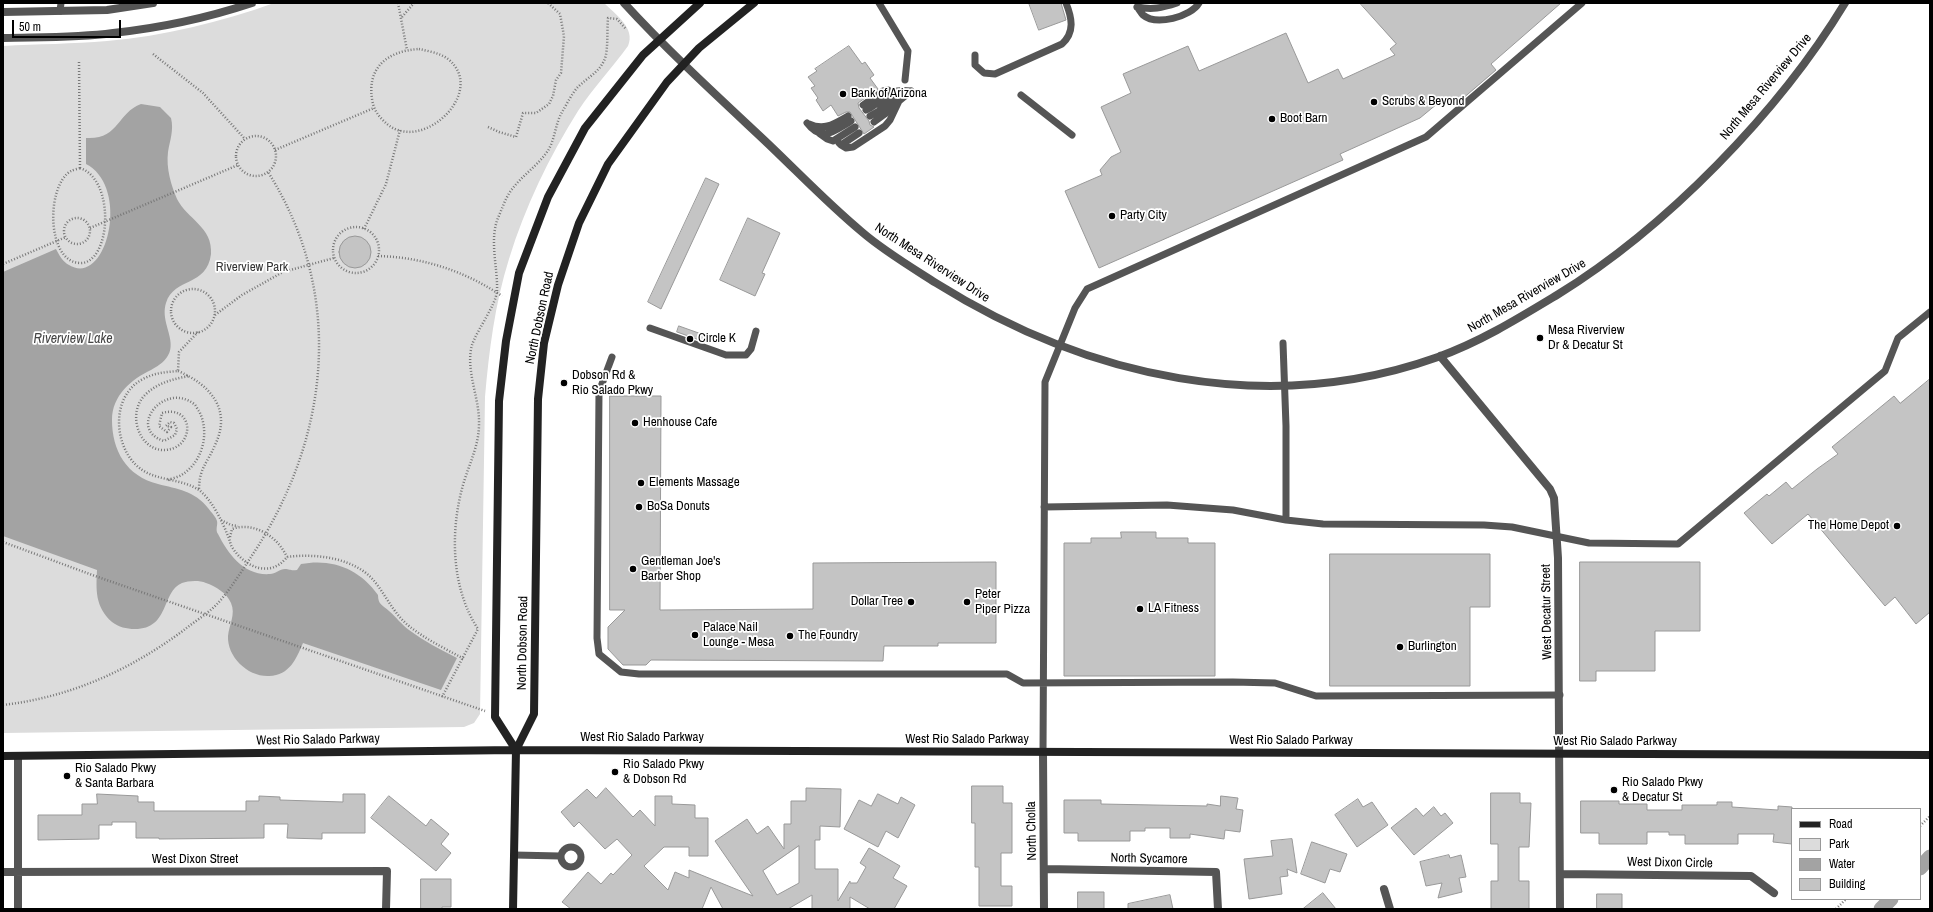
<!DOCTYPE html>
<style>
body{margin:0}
#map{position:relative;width:1933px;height:912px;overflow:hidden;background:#fff;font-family:"Archivo Narrow",sans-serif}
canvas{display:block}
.frame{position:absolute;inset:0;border:4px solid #000;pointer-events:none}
.legend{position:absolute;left:1791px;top:808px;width:130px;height:92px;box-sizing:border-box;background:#fff;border:1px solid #999;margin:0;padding:5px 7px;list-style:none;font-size:12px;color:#000}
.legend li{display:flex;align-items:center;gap:8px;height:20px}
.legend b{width:20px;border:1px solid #999}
.scale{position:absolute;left:12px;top:20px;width:109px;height:18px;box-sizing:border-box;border:2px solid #000;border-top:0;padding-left:5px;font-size:12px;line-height:14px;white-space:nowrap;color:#000;-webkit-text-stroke:3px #fff;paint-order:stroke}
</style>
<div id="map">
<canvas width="1933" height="912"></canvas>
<div class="frame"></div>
<ul class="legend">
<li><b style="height:5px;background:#222"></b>Road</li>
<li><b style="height:11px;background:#dcdcdc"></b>Park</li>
<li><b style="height:11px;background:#a3a3a3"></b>Water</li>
<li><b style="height:11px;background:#c4c4c4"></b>Building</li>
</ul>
<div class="scale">50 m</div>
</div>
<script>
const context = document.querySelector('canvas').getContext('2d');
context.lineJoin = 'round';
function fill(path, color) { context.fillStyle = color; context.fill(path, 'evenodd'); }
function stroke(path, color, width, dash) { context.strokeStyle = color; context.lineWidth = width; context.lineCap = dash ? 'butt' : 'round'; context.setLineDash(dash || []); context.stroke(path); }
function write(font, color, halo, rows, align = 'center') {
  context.font = font + ' "Archivo Narrow",sans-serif'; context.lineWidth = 3.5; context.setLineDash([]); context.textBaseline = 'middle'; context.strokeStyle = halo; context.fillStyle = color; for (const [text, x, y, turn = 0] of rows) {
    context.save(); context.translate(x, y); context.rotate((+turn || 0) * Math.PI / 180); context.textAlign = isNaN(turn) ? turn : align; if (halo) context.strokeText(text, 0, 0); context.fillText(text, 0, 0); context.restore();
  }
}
const green = new Path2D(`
 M274,3H604C615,14 636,28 628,46C612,68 593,88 578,111C549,157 525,207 509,259C495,303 489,351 485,397L480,714L474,723L464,727L3,733V46C38,44 73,44 107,41C164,36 221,22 274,3Z`);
const water = new Path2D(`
 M141,104L160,107L171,118C174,130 170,140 168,152C166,168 171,185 177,199C187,219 213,227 211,254C207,287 174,277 166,303C158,328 190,350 151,370C132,379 112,395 112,420C112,450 126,476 158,484C177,489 195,491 208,508C211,512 216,517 217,521C218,525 215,530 218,534C228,554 244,576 270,574C275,574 280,569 285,569C290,569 290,571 297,570L301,564C332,558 360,569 378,595C378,605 383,605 389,611C396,617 402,625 409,630C424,641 441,650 457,658L441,690L303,643C296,659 290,675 269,676C248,677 227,657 228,636C229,625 236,614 231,603C227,593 215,586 206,583C199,580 188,581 182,583C161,592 170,629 135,629C126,629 119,627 112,622C95,607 96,590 97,570L3,536V272L56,249C59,255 63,262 69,265C107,288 131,187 86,164V138C119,140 117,113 141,104Z`);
const canal = new Path2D(`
 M1920,868L1930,857
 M1881,909L1891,899`);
const building = new Path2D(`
 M1029,3H1061L1066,20L1039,30Z
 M1360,3H1561L1491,64L1496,70L1454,106L1449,100L1446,102L1443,99L1420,118L1340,154L1343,160L1099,268L1065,191L1102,175L1100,170L1111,157L1121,152L1101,107L1131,93L1123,74L1188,46L1199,71L1286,33L1308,83L1338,69L1343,79L1395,55L1390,49L1396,44Z
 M849,46L862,64L865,62L874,75L870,78L878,89L858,103L859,108L869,121L870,125L874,127L864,134L850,112H846L838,116L831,105L823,111L816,100L818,98L811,88L815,86L808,77L817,71L815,69Z
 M706,178L719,184L661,309L648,302Z
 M748,218L780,233L762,273L765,274L755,296L720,280Z
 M339 252a16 16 0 1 1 32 0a16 16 0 1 1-32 0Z
 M679,326L707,336L705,342L677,332Z
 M1930,379V612L1916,624L1895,597L1885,606L1808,514L1772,544L1744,513L1767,494L1769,496L1786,482L1792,489L1817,469L1838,454L1832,447L1894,396L1900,403Z
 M610,396H661L660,610L813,609V563L996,562V643H938V646H884L883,661L651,660L646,665H623L608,649V627L625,610H610Z
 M1121,532H1156V538H1188V543H1215V676H1064V543H1091V538H1121Z
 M1330,554H1490V607H1470V686H1330Z
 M1580,562H1700V631H1655V671H1596V681H1580Z
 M972,786H1003V803H1012V853H1001V886H1012V906H979V867H975V823H972Z
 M606,788L633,817L640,810L655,826V796H672V804L695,805V818H708V856H689V847H664L644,866L668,890L675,872L689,878V870L753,896L715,841L747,819L757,834L768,826L784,849V824H791V801H806V788L841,789L840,827L820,826V840H815V869H838V901L850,881V883H857L866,867L860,863L869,848L900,866L893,878L907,886L894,909H870L850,897V909H812V895L788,909H723L711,887L702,909H571L562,902L588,872L601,884L611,873L613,875L632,855L617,839L605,849L579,822L574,827L561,812L587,789L596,798ZM799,846V883L777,895L763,871Z
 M1491,793H1520V803H1531L1529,847H1519V881H1529V909H1491V881H1498V844H1491Z
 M97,794L138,796V802H154V811H246V801H259V796L280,797V800L343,802V794H365V833H322V839L287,838L288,824H264V838L159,839V838H136V822H112V825H99V839L38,840V815H82V804H97Z
 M878,794L898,804L901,797L915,805L898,838L886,831L878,847L844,829L859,800L871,806Z
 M389,796L426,826L431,819L449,834L441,844L451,853L436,871L371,818Z
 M1221,796L1238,798L1236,809L1243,810L1240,832L1225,830L1224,839L1190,834V838H1170V828H1145V831H1130V841H1078V833H1064V800H1101V804L1207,806V804L1220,806Z
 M1358,799L1363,807L1372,802L1388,825L1357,847L1335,815Z
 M1581,801H1619V804H1647V810H1682V805H1717V802H1732V807L1778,810V806L1792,807V844L1773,842L1774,834H1738V844H1685V835H1669V832H1647V844H1599V833H1581Z
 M1434,807L1441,816L1445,813L1453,823L1414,855L1391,828L1416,808L1423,816Z
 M1292,839L1297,873L1287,869L1288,876L1280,877L1282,894L1249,899L1244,859L1273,856L1271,841Z
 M1312,842L1347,854L1340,872L1330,869L1325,883L1301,874Z
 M1449,855L1450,858L1461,855L1466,877L1459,878L1462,892L1438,898L1442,883L1426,886L1420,862Z
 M421,879H451V907H442V909H421Z
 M1078,892H1104V909H1078Z
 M1323,893L1336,909H1303Z
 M1597,894H1622V909H1597Z
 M1170,895L1173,909H1128V904Z`);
const path = new Path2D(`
 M398,3L407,50
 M402,17L414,3
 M419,49C428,51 440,53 448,59C488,91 423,154 387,124C381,119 375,112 373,104C365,69 386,51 419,49Z
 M153,54L203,93L245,139
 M79,62L80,168
 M488,127L499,132L516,137L523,113H536L549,104L553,96L556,80L561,73L564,36L560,14L548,3
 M236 156a20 20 0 1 1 40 0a20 20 0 1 1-40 0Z
 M275,150L374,108
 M80,168C116,180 111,264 80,263C46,262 46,185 71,171C73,170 77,169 80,168Z
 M64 231a13 13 0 1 1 26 0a13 13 0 1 1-26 0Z
 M333 250a23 23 0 1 1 46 0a23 23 0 1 1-46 0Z
 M90,228L238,165
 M364,229L386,184L400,130
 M378,256C422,257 465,271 502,296
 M3,264L66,237
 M171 311a22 22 0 1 1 44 0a22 22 0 1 1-44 0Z
 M215,315L242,295L283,272L334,258
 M198,332L179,352L178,371C166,372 154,373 143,379C112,395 113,441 135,464C152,482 179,477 199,490C212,500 222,521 228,536C230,540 230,544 232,547C245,568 271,578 287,557C316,553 356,558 375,582C387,597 394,614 409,626C425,639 446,649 464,659
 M178,371C211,385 232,410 215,445C207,464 199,468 199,490
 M168,480C173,478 179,477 183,474C203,461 210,432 199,411C197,409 196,405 194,404C164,381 126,429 164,441L175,435L177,429L174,423L170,422L166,426L171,427L167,432L159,426L162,413C191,405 195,439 174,448C143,460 124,416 145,395C157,383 173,379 189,376
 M221,520L231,525L238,526
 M230,537L232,529C254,521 278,537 287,557
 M3,542L95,576L485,711
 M442,697L478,629C451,588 450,531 463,485C469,464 479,446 479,424C480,399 465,370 472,345C477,330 496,305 497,291C498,268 489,240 498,218C502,209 506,196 513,188C523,175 537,166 547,152C555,141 555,124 562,112C567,104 572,93 578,87C589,76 602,71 606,55C608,43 607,30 608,18L617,19L626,29
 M3,705C71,697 130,670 184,630C195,621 209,613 218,603C230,590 241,572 251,557C330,439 346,295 268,172
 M1920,826L1930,816
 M1836,909L1846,899`);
const service = new Path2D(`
 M879,3L908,51L905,80
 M1137,7C1139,9 1141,13 1143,15C1156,26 1191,17 1199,3
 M1137,7C1152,10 1162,8 1177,3
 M60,11L61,3
 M975,55V65L984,73L995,74L1062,44C1075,32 1072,18 1066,3
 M1021,95L1072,135
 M863,105L883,91L888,90
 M866,110C887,100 884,88 911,91
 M870,116L879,111L890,97
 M874,122L885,114L897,98
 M807,123C822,143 834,131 851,121
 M809,124C824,131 834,124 848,116
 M820,134L827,139L833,141L855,127
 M839,143L841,145L859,133
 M841,145L846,148L853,147L885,126L890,120L899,101L911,91
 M650,328L726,355H746L751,349L756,331
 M1283,343L1286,426V520
 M612,357L599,392L597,638L599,654L621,672L639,674H1007L1023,683L1233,682L1275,683L1316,696L1560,695
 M1044,507L1167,505L1233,510L1286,520L1323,524L1484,525L1512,527L1589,543L1678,544L1885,371L1898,338L1930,312
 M1043,752L1045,382L1075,308L1087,289L1426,137L1582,3
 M561 857a10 10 0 1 1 20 0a10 10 0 1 1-20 0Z
 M514,855L560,856`);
const minor = new Path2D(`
 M624,3C668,51 716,95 763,139C796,170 827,203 862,232C884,251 911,267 936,283C1086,377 1267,418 1438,357C1480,342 1519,318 1557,295C1666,228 1779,112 1845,3
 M3,12L107,10L153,3
 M3,38C40,37 76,38 113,33C160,28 207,18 252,3
 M1440,356L1550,489L1554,498L1558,558L1560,909
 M1043,752L1044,909
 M1045,869L1216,872L1218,909
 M3,872L387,871L386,909
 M1560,874L1751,876L1774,893
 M1384,889L1390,909
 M18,909V756`);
const secondary = new Path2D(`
 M516,750L495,717L499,401L506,341L519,273L548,197L585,128L643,55L700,3
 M3,756L516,750L1930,755
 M513,909L516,750L534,714L538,399L544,343L558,285L579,223L608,164L667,82L699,48L754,3`);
const markers = [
 [843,94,4,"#000"],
 [1374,102,4,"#000"],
 [1272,119,4,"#000"],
 [1112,216,4,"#000"],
 [1540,338,4,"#000"],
 [690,339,4,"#000"],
 [564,383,4,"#000"],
 [635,423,4,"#000"],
 [641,483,4,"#000"],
 [639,507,4,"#000"],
 [1897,526,4,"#000"],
 [633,569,4,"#000"],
 [911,602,4,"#000"],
 [967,602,4,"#000"],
 [1140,609,4,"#000"],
 [695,635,4,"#000"],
 [790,636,4,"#000"],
 [1400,647,4,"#000"],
 [615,772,4,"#000"],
 [67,776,4,"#000"],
 [1614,790,4,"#000"]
];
const streetNames = [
 ["North Mesa Riverview Drive",1766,87,-50],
 ["North Mesa Riverview Drive",932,263,33],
 ["North Mesa Riverview Drive",1527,296,-30],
 ["North Dobson Road",540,318,-78],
 ["West Decatur Street",1547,612,-91],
 ["North Dobson Road",523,643,-89],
 ["West Rio Salado Parkway",642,738],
 ["West Rio Salado Parkway",318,740,-1],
 ["West Rio Salado Parkway",967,740],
 ["West Rio Salado Parkway",1291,741],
 ["West Rio Salado Parkway",1615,742],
 ["North Cholla",1032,831,-91],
 ["North Sycamore",1149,859,1],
 ["West Dixon Street",195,860],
 ["West Dixon Circle",1670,863,1]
];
const poiNames = [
 ["Bank of Arizona",851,94],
 ["Scrubs & Beyond",1382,102],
 ["Boot Barn",1280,119],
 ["Party City",1120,216],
 ["Mesa Riverview",1548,331],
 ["Dr & Decatur St",1548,346],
 ["Circle K",698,339],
 ["Dobson Rd &",572,376],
 ["Rio Salado Pkwy",572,391],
 ["Henhouse Cafe",643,423],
 ["Elements Massage",649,483],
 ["BoSa Donuts",647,507],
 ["The Home Depot",1889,526,"right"],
 ["Gentleman Joe's",641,562],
 ["Barber Shop",641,577],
 ["Peter",975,595],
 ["Piper Pizza",975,610],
 ["Dollar Tree",903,602,"right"],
 ["LA Fitness",1148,609],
 ["Palace Nail",703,628],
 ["Lounge - Mesa",703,643],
 ["The Foundry",798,636],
 ["Burlington",1408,647],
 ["Rio Salado Pkwy",623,765],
 ["& Dobson Rd",623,780],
 ["Rio Salado Pkwy",75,769],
 ["& Santa Barbara",75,784],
 ["Rio Salado Pkwy",1622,783],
 ["& Decatur St",1622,798]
];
const parkNames = [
 ["Riverview Park",252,268]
];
const waterNames = [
 ["Riverview Lake",73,339]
];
fill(green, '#dcdcdc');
fill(water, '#a3a3a3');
stroke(canal, '#a3a3a3', 15);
fill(building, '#c4c4c4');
stroke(building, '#999', 1);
stroke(path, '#777', 2.5, [1, 2]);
stroke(service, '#555', 7);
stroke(minor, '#555', 8);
stroke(secondary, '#222', 8);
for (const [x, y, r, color] of markers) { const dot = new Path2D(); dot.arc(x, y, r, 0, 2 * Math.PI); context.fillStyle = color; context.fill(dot); stroke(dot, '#fff', 1.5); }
write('13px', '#000', '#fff', streetNames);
write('13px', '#000', '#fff', poiNames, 'left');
write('13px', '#333', '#fff', parkNames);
write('italic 14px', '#444', '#fff', waterNames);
</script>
